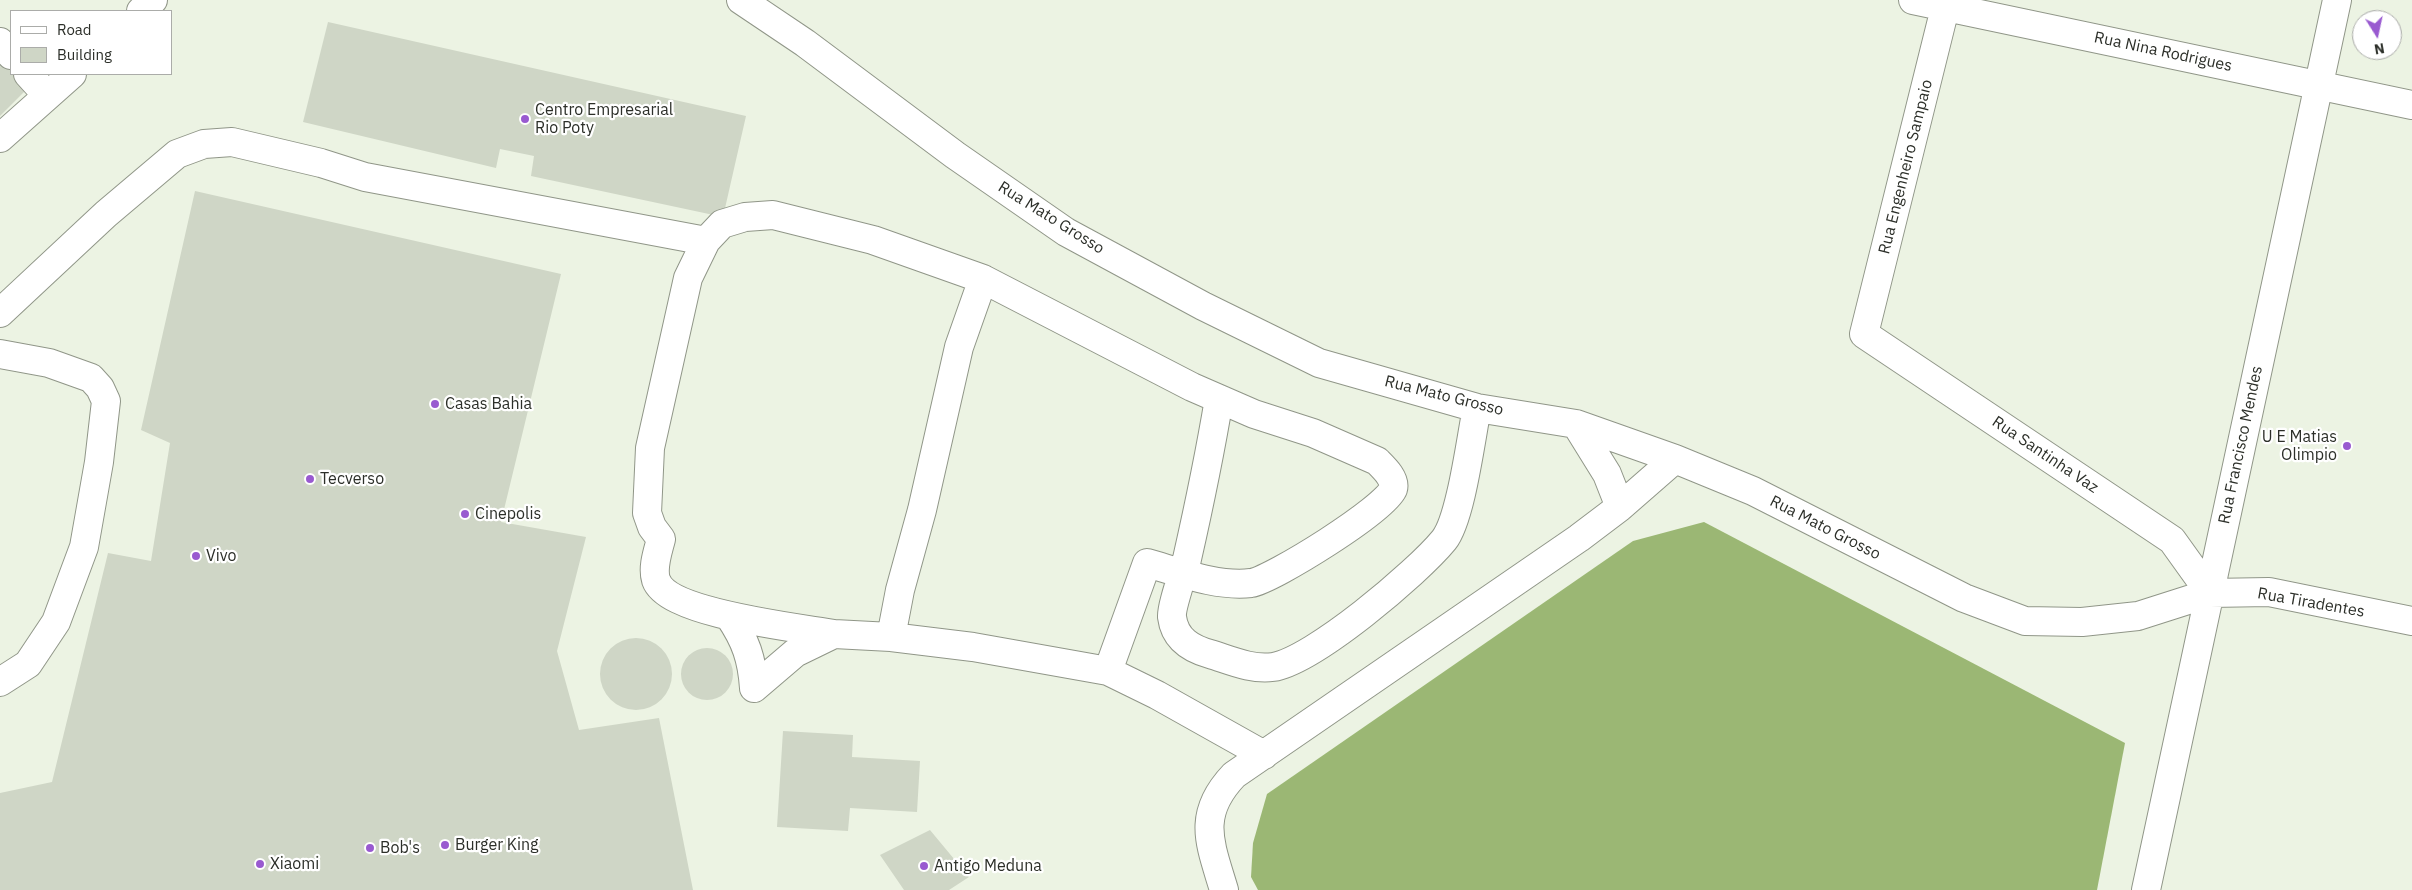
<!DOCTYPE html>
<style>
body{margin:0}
#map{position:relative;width:2412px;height:890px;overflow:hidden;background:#ecf3e3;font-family:"IBM Plex Sans",sans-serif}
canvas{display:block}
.legend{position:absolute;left:10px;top:10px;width:162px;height:65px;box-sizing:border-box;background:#fff;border:1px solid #abaca9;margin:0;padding:6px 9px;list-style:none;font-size:15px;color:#2c2f29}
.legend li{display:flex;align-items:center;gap:10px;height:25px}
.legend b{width:25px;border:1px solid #abaca9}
.north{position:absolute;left:2352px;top:10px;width:50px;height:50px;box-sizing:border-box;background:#fff;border:1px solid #abaca9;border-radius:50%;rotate:170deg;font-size:14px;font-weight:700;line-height:20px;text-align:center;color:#2c2f29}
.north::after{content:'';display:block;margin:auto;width:18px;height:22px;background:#995ad0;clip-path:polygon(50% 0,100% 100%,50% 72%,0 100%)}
</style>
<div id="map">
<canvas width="2412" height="890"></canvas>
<ul class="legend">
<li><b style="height:6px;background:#fff"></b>Road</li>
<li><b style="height:14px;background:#cfd6c6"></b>Building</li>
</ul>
<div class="north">N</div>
</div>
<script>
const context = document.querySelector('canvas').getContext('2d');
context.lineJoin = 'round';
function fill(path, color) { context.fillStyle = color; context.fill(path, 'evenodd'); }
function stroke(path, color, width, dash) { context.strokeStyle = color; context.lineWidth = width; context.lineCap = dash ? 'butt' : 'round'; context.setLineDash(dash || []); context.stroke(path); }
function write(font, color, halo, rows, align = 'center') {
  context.font = font + ' "IBM Plex Sans",sans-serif'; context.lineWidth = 4.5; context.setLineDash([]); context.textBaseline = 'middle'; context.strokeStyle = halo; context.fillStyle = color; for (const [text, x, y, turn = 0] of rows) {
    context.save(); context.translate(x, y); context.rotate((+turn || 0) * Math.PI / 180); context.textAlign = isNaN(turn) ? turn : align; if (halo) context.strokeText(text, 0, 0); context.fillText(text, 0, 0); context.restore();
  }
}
const forest = new Path2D(`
 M1704,522L2125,743L2097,890H1258L1251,877L1253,843L1267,794L1633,541Z`);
const building = new Path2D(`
 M328,22L746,116L723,217L531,176L534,156L500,149L496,168L303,122Z
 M0,57L11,66V74H18L29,87L0,116Z
 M195,191L561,274L501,522L586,537L557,651L579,730L659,718L693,890H0V793L52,782L108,553L151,561L170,443L141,430Z
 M600 674a36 36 0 1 1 72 0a36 36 0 1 1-72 0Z
 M681 674a26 26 0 1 1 52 0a26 26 0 1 1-52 0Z
 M783,731L853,735L852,757L920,761L917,812L850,808L848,831L777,827Z
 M930,830L969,877L949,890H904L880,855Z`);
const minor = new Path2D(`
 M741,0L805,43L955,155L1066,232L1203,306L1319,363L1477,408L1576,424L1675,459L1753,491L1964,598L2025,621L2082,622L2138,616L2210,593L2269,592L2412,621
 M1913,0L2412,105
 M1947,0L1864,334L2172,540L2210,593
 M141,11L153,0
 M0,42L11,55
 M28,74L47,95
 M0,138L72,74
 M0,313L106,214L177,154L204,144L232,142L321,163L365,177L706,241
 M0,354L49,363L91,378L100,388L106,401L99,462L84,547L56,622L28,664L0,682
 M1219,399C1210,453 1199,506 1187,559C1184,571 1171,607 1172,617C1175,640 1192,649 1210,654C1230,660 1251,670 1273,667C1313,661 1417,573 1444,540C1461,519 1471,437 1477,408
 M1576,424L1607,474L1620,507
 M729,616C746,641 752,659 754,688
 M834,634C800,628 668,614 656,580C652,567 658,551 661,539L652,527L647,513L650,448L688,278L706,241L722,224L745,217L773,215L873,240L983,279L1192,387L1254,414L1313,433L1377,461C1384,468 1396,479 1393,489C1387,508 1272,580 1251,583C1217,587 1179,572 1147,563L1108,671
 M891,637L900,590L922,510L959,347L983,279
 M754,688L795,653L834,634L891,637L973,647L1108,671L1157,695L1264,755
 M1224,890C1210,843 1196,815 1234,775L1579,538L1620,507L1675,459
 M2146,890L2337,0`);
const markers = [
 [525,119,5,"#995ad0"],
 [435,404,5,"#995ad0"],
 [2347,446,5,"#995ad0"],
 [310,479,5,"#995ad0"],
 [465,514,5,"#995ad0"],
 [196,556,5,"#995ad0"],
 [445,845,5,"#995ad0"],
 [370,848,5,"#995ad0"],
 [260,864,5,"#995ad0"],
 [924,866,5,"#995ad0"]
];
const streetNames = [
 ["Rua Nina Rodrigues",2163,52,12],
 ["Rua Engenheiro Sampaio",1906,167,-76],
 ["Rua Mato Grosso",1051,218,32],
 ["Rua Mato Grosso",1444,396,14],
 ["Rua Francisco Mendes",2241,445,-78],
 ["Rua Santinha Vaz",2045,455,34],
 ["Rua Mato Grosso",1825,528,27],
 ["Rua Tiradentes",2311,603,10]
];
const poiNames = [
 ["Centro Empresarial",535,110],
 ["Rio Poty",535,128],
 ["Casas Bahia",445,404],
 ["U E Matias",2337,437,"right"],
 ["Olimpio",2337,455,"right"],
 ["Tecverso",320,479],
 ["Cinepolis",475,514],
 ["Vivo",206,556],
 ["Burger King",455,845],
 ["Bob's",380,848],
 ["Xiaomi",270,864],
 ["Antigo Meduna",934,866]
];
fill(forest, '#9bb774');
fill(building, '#cfd6c6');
stroke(minor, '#909688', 30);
stroke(minor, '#fff', 28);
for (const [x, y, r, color] of markers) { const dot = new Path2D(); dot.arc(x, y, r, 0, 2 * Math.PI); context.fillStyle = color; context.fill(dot); stroke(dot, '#fff', 2); }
write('16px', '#2c2f29', '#fff', streetNames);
write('16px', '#2c2f29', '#fff', poiNames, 'left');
</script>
